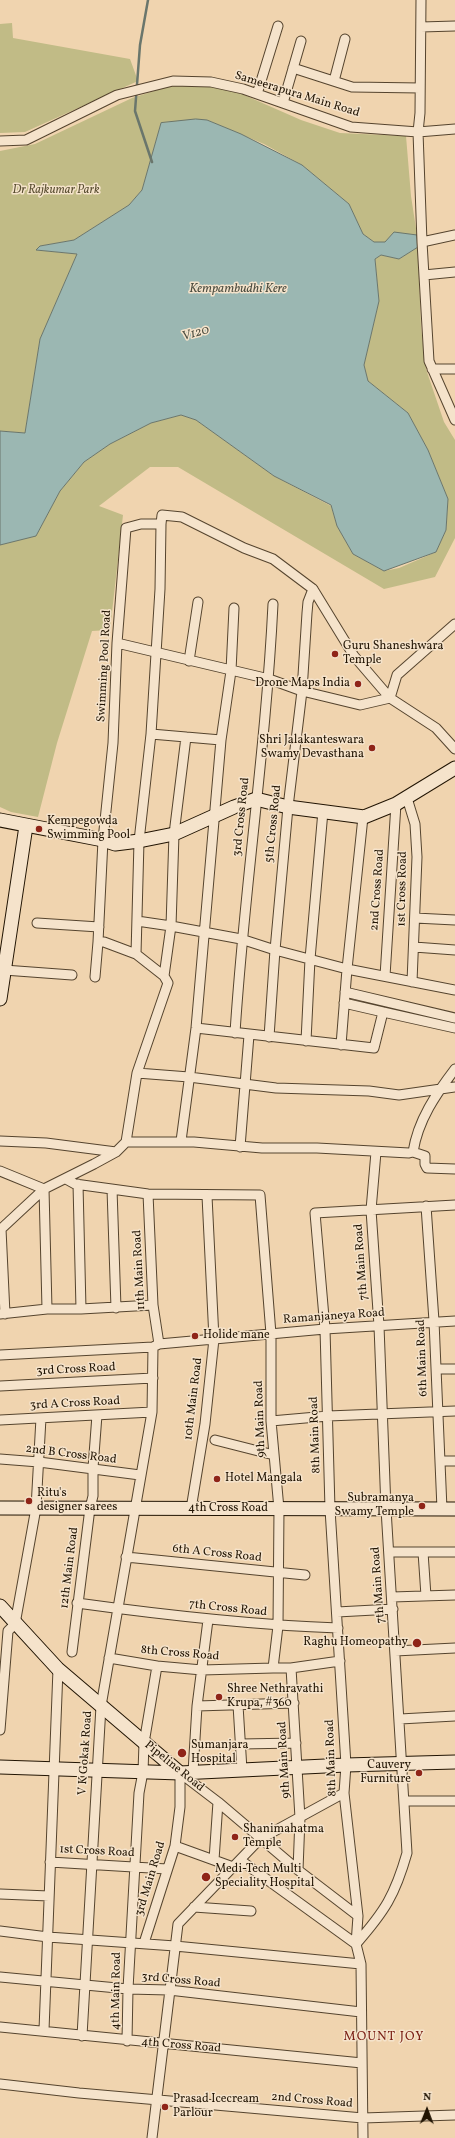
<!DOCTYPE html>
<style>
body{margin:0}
#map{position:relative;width:455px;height:2138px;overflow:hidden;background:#f0d4af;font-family:Vollkorn,serif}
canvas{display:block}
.north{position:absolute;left:407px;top:2090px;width:40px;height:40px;-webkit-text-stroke:3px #f5e3cb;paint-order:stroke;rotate:1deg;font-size:11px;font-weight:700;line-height:16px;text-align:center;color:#211403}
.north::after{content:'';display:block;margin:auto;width:14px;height:18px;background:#211403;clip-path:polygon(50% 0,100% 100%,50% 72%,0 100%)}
</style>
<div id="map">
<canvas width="455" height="2138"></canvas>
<div class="north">N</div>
</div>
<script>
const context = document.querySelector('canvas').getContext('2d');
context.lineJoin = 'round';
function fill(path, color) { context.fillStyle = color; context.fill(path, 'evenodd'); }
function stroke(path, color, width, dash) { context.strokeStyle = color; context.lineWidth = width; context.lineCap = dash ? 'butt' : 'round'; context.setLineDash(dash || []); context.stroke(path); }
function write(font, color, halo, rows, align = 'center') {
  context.font = font + ' Vollkorn,serif'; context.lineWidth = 3; context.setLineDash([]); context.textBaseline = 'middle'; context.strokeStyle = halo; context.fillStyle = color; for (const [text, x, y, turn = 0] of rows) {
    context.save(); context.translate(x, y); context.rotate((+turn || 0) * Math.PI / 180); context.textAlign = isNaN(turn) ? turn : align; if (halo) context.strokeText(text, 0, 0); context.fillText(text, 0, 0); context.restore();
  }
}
const green = new Path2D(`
 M12,23L13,38L130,59L138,81L25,132L0,133V24Z
 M205,83L242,94L301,120L340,133L406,136L411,196L417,235L394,233L385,242H374L363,234L349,204L302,165L264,144L207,120L161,123L142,190L129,205L74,240L40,246L37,250L77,254L40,339L25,433L0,431V151L35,144L132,98L173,85Z
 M418,247L421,327L426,369L444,422L455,440V538L435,577L384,589L178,467H150L99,506L123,515L110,630L92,631L57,743L38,817L11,812L0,807V545L36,536L60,491L84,462L110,444L151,423L181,415L196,420L274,476L331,506L337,526L353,554L384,571L399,568L436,552L446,530L448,499L428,450L408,413L368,381L364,365L379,301L375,259L381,255L399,259Z`);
const water = new Path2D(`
 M196,119L207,120L241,134L302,165L349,204L363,234L374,242H385L394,232L417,235L418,247L399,259L381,255L375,259L379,301L364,365L368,381L408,413L428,450L448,499L446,530L436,552L384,571L353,554L337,526L331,505L274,476L196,420L181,415L151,423L110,444L84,462L60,491L36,536L0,545V431L25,433L40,339L77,254L36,250L40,246L74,240L129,205L142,190L161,123Z`);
const stream = new Path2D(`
 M148,0L140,45L135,111L152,162`);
const street = new Path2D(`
 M421,0L420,113L418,132L422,242L429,361L455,420
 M421,27L455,26
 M293,68L352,87L420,88
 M334,81L345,39
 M257,94L278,26
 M283,103L301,41
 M0,141L26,140L117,95L173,81L211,82L243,89L351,127L418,132L455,129
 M422,242L455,235
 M424,275L455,272
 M432,369H455
 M455,624L397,675L390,698L436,728L455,749
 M117,643L269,679L302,691L360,705L390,698L354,656L313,589
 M189,661L198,602
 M151,734L221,740
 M186,737L174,834L171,926L241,939L275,950L347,969L455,990
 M407,798L415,824L417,857L412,982
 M415,918L455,920
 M137,921L171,926L164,976
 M37,923L99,927
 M414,947L455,950
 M136,954L139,841L151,734L160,589L161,524L162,515L182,517L244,548L273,559L313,589L308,602L307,613L302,691L288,807L275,950L269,1037
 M4,970L72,975
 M385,976L396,804
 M95,977L98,942
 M345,992L455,1018
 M344,1003L383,1012
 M196,1028L374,1048L383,1012L455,1028
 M235,1033C244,890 266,748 273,604
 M306,1041L310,959L323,811
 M341,1045L347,969L363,817
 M137,1073L189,1077L276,1088L369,1091L399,1095L455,1087
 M0,1141L46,1143L116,1152
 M181,1141L196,1028L221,740L231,671L234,608
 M126,1142H194L262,1148H317L409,1153L413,1152C418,1120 436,1094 455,1069
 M240,1147L249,1035
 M413,1152L425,1156V1164L427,1168L455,1169
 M0,1171L44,1189L47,1309
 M66,1179L75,1184L148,1194L260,1195L271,1334V1421L279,1509L278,1626L273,1668H291L300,1818L298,1870
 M78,1184L81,1309
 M112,1189L116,1308
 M148,1194L153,1305L159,1344
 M426,1206L434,1321L442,1509
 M1,1229L5,1314
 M0,1230L44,1189L94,1164L116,1152L126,1142L137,1073L168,983L164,976L136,954L104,942H98L103,840L113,743L117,643L126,528L141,524H161
 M0,1314L47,1309H81L153,1305
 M0,1355L153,1347L159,1344L325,1329L455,1321
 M436,1369H455
 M0,1386L153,1378
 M0,1420L152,1412
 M271,1421L328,1416L455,1411
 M215,1440L274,1455
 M0,1459L39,1462L140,1475
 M440,1461H455
 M191,1509L205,1424L214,1339L207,1196
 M389,1552H455
 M423,1552L426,1596
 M126,1557L305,1575
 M392,1597L455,1595
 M77,1603C164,1615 250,1625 338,1628
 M337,1612L393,1609
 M395,1651L455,1648
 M72,1652L90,1508L93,1496V1468L97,1415
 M109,1658L157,1666L202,1670L273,1668
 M291,1668L340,1661
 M238,1705L242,1770
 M197,1706L294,1703
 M400,1719L455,1716
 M0,1730L8,1631L15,1624L36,1508L41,1418
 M241,1744L296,1743
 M193,1772L197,1706L208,1620
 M180,1773L218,1802L298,1870L358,1916
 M405,1801H455
 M175,1846L233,1867
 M214,1860L218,1802
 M240,1860L356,1944C385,1911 395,1895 407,1853L386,1509L379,1326L371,1210L376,1152
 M50,1862L167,1869
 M0,1894L49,1896
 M194,1907L251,1911
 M0,1931L48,1937L175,1946L361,1964
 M144,1943L175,1846L180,1807V1773
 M0,1977L128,1989L169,1990L361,2012
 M0,2027L362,2063
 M44,2030L58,1669
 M82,2036L101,1706L152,1412L153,1347
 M127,2041L128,1989L139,1793L143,1772L144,1743L157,1666
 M0,2084L79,2093L363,2118L455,2115
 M152,2138L178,1924L260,1839L344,1793
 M363,2138L361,1964L356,1944L358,1916L344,1793L346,1765L330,1509L325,1329L315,1213L455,1205`);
const secondary = new Path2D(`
 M0,820L103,840L115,844L139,841L174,834L234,807L256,799L288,807L364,817L396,804L455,768
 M0,999L26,826
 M0,1508L455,1509
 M0,1606L58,1669L180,1773
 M0,1767L180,1773L346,1765L455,1762`);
const markers = [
 [335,654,4,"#8f2418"],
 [358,684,4,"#8f2418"],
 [372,748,4,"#8f2418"],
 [39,829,4,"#8f2418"],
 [195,1336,4,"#8f2418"],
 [217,1479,4,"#8f2418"],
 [29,1501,4,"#8f2418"],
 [422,1506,4,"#8f2418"],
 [417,1643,5,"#8f2418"],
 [219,1697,4,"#8f2418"],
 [182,1753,5,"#8f2418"],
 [419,1773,4,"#8f2418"],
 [235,1837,4,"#8f2418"],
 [206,1877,5,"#8f2418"],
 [165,2107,4,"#8f2418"]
];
const streetNames = [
 ["Sameerapura Main Road",297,95,17],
 ["Swimming Pool Road",105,666,-87],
 ["3rd Cross Road",242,817,-84],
 ["5th Cross Road",274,824,-84],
 ["1st Cross Road",403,889,-89],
 ["2nd Cross Road",378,890,-86],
 ["7th Main Road",362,1262,-94],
 ["11th Main Road",140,1270,-93],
 ["Ramanjaneya Road",334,1317,-4],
 ["6th Main Road",423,1358,-92],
 ["3rd Cross Road",76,1370,-3],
 ["10th Main Road",194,1399,-83],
 ["3rd A Cross Road",75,1404,-3],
 ["9th Main Road",261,1419,-92],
 ["8th Main Road",316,1435,-92],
 ["2nd B Cross Road",71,1455,7],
 ["4th Cross Road",228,1509],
 ["6th A Cross Road",217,1554,6],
 ["12th Main Road",70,1568,-83],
 ["7th Main Road",379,1585,-94],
 ["7th Cross Road",228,1609,6],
 ["8th Cross Road",180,1654,5],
 ["V K Gokak Road",86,1753,-86],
 ["8th Main Road",332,1758,-92],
 ["9th Main Road",285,1760,-93],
 ["Pipeline Road",174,1767,39],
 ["1st Cross Road",97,1852,3],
 ["3rd Main Road",151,1879,-73],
 ["3rd Cross Road",181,1981,5],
 ["4th Main Road",117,1991,-89],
 ["4th Cross Road",181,2046,5],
 ["2nd Cross Road",312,2101,5]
];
const parkNames = [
 ["Dr Rajkumar Park",56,191]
];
const poiNames = [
 ["Guru Shaneshwara",343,647],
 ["Temple",343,661],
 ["Drone Maps India",350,684,"right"],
 ["Shri Jalakanteswara",364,741,"right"],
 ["Swamy Devasthana",364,755,"right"],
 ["Kempegowda",47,822],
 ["Swimming Pool",47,836],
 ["Holide mane",203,1336],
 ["Hotel Mangala",225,1479],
 ["Ritu's",37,1494],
 ["designer sarees",37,1508],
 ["Subramanya",414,1499,"right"],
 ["Swamy Temple",414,1513,"right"],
 ["Raghu Homeopathy",408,1643,"right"],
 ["Shree Nethravathi",227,1690],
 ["Krupa, #360",227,1704],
 ["Sumanjara",191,1746],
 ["Hospital",191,1760],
 ["Cauvery",411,1766,"right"],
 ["Furniture",411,1780,"right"],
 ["Shanimahatma",243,1830],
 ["Temple",243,1844],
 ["Medi-Tech Multi",215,1870],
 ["Speciality Hospital",215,1884],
 ["Prasad Icecream",173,2100],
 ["Parlour",173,2114]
];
const waterNames = [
 ["Kempambudhi Kere",238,290],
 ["V120",196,334,-16]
];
const neighbourhoodNames = [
 ["MOUNT JOY",384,2038]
];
fill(green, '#c1bb86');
fill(water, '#9bb7b2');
stroke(water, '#6a766c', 1);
stroke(stream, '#6a766c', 2.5);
stroke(street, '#55442e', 11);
stroke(secondary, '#211403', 15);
stroke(street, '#f5e3cb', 9);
stroke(secondary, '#f5e3cb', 13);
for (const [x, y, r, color] of markers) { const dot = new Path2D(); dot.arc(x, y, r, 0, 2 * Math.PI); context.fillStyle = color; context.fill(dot); stroke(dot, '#f5e3cb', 1.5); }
write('12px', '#211403', '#f5e3cb', streetNames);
write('italic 12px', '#594e31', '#f5e3cb', parkNames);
write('12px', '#211403', '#f5e3cb', poiNames, 'left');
write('italic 13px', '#4c4d40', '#f5e3cb', waterNames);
context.letterSpacing = '1px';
write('13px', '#7a1f14', '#f5e3cb', neighbourhoodNames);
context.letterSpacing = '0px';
</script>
